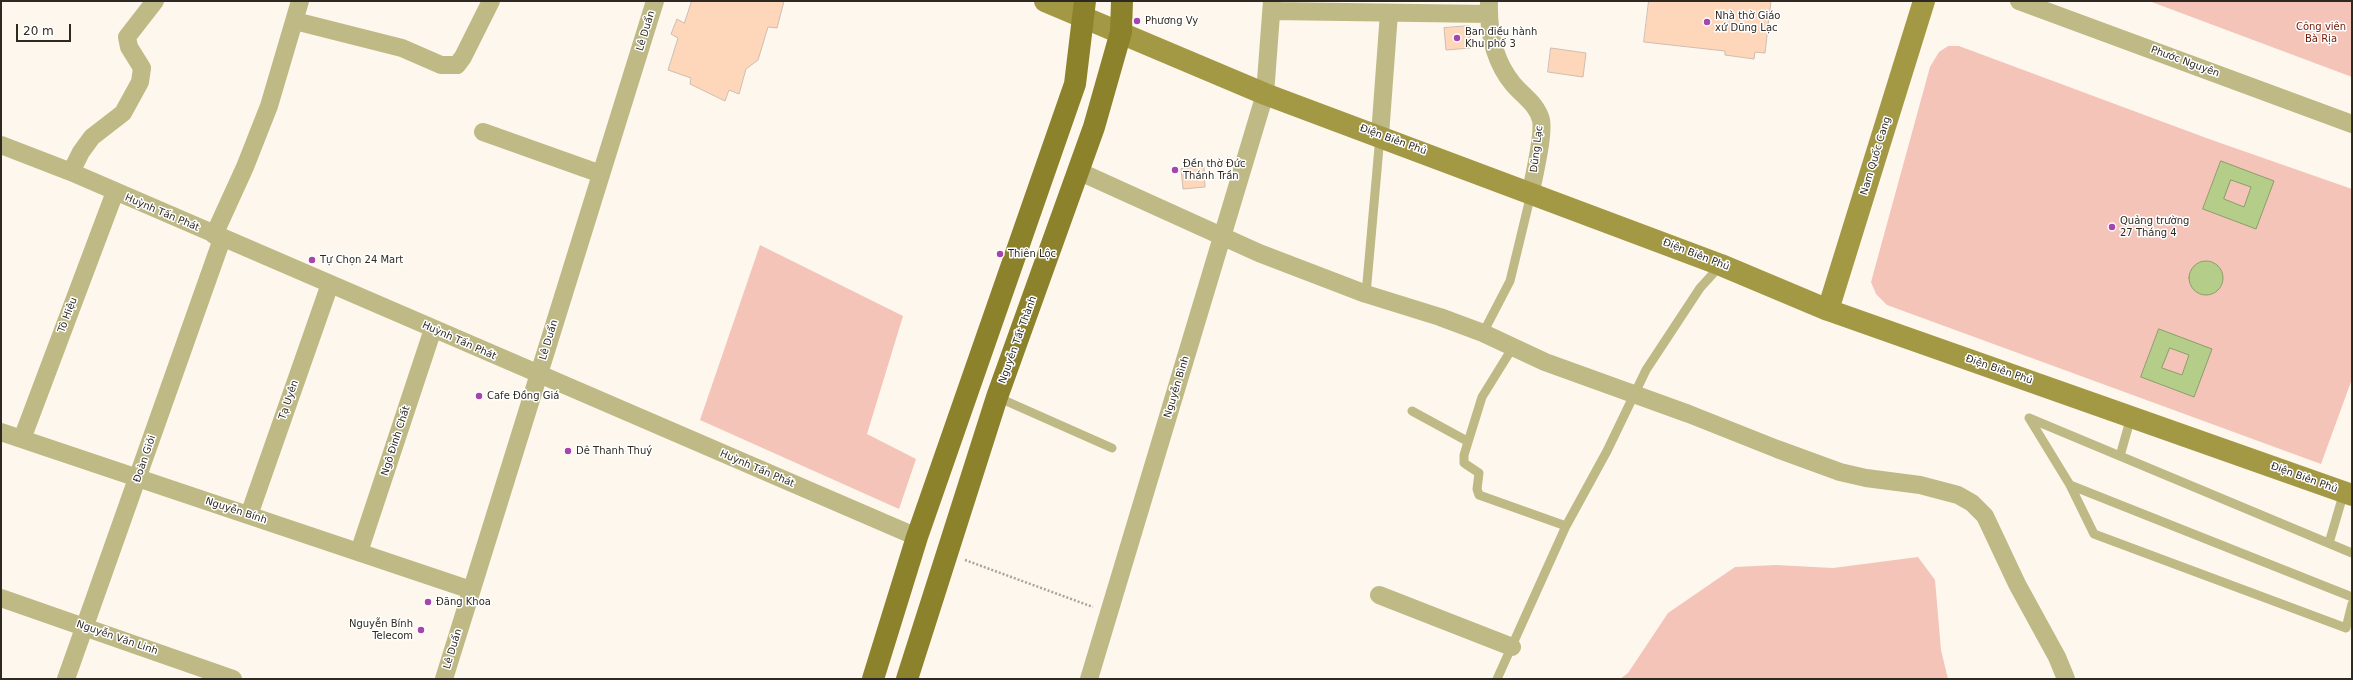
<!DOCTYPE html>
<meta charset="utf-8">
<style>
body{margin:0}
#map{position:relative;width:2353px;height:680px;overflow:hidden;background:#fef7ed;font-family:"DejaVu Sans",sans-serif}
canvas{display:block}
.frame{position:absolute;inset:0;border:2px solid #2e2a23;pointer-events:none}
.scale{position:absolute;left:16px;top:24px;width:55px;height:18px;box-sizing:border-box;border:2px solid #2e2a23;border-top:0;padding-left:5px;font-size:12px;line-height:14px;white-space:nowrap;color:#2e2a23;-webkit-text-stroke:3px #fff;paint-order:stroke}
</style>
<div id="map">
<canvas width="2353" height="680"></canvas>
<div class="frame"></div>
<div class="scale">20 m</div>
</div>
<script>
const context = document.querySelector('canvas').getContext('2d');
context.lineJoin = 'round';
function fill(path, color) { context.fillStyle = color; context.fill(path, 'evenodd'); }
function stroke(path, color, width, dash) { context.strokeStyle = color; context.lineWidth = width; context.lineCap = dash ? 'butt' : 'round'; context.setLineDash(dash || []); context.stroke(path); }
function write(font, color, halo, rows, align = 'center') {
  context.font = font + ' "DejaVu Sans",sans-serif'; context.lineWidth = 3; context.setLineDash([]); context.textBaseline = 'middle'; context.strokeStyle = halo; context.fillStyle = color; for (const [text, x, y, turn = 0] of rows) {
    context.save(); context.translate(x, y); context.rotate((+turn || 0) * Math.PI / 180); context.textAlign = isNaN(turn) ? turn : align; if (halo) context.strokeText(text, 0, 0); context.fillText(text, 0, 0); context.restore();
  }
}
const green = new Path2D(`
 M2149,1H2352V77Z
 M1948,46H1959L2209,139L2352,189V379L2321,464L1887,305L1876,294L1871,282L1930,67L1939,52Z
 M760,245L903,316L867,434L916,459L899,509L700,420Z
 M1918,557L1935,580L1941,650L1948,679H1620L1628,673L1668,613L1735,567L1776,565L1833,568Z`);
const water = new Path2D(`
 M2221,161L2274,181L2256,229L2203,209ZM2231,180L2251,187L2244,207L2224,199Z
 M2189 278a17 17 0 1 1 34 0a17 17 0 1 1-34 0Z
 M2159,329L2212,349L2194,397L2141,377ZM2170,348L2189,355L2182,375L2162,368Z`);
const building = new Path2D(`
 M692,1H784L777,28L768,27L758,60L746,69L739,94L729,90L725,101L690,84L691,78L668,70L678,38L671,34L677,19L684,23Z
 M1649,1H1771L1765,53L1755,52L1754,59L1725,55V51L1644,42Z
 M1469,26L1471,48L1446,50L1444,28Z
 M1551,48L1586,53L1583,77L1548,72Z
 M1204,167L1205,187L1183,189L1181,169Z`);
const path = new Path2D(`
 M965,560L1093,607`);
const lane = new Path2D(`
 M1366,294L1380,136
 M1483,333L1510,281L1531,194
 M1513,347L1482,397L1464,455V463L1479,473L1477,489L1479,495L1566,526
 M997,397L1112,448
 M1412,411L1467,441
 M2029,418L2070,485L2094,534L2346,628L2352,604
 M2029,418L2352,553
 M2120,456L2131,417
 M2070,485L2352,597
 M2329,543L2344,492
 M1497,679L1566,526L1607,451L1646,370L1700,288L1721,265`);
const street = new Path2D(`
 M1489,1C1488,30 1494,61 1513,84C1523,96 1537,104 1541,120C1544,135 1534,175 1531,192
 M2019,1L2352,124
 M1272,11L1489,14
 M295,21L402,48L441,65H457L463,57L491,1
 M483,132L601,174
 M1380,135L1389,13
 M1,145L71,172L917,537
 M1078,171L1259,253L1366,294L1440,317L1483,333L1545,362L1689,414L1777,449L1840,472L1866,478L1920,485L1958,495L1972,503L1985,516L2017,584L2057,657L2066,679
 M71,172L81,152L92,137L123,113L140,82L142,68L129,47L127,37L155,1
 M214,235L245,167L269,106L300,1
 M1,432L471,590
 M22,439L115,192
 M249,515L330,284
 M359,552L433,329
 M1379,595L1512,647
 M1,598L233,679
 M66,679L222,239
 M444,679L655,1
 M1089,679L1265,94L1272,1`);
const secondary = new Path2D(`
 M1045,1L1265,94L1721,265L1828,310L2352,495
 M1828,310L1924,1`);
const primary = new Path2D(`
 M873,679L917,537L1075,84L1085,1
 M907,679L997,397L1094,127L1121,32L1122,1`);
const markers = [
 [1137,21,4,"#a545ad"],
 [1707,22,4,"#a545ad"],
 [1457,38,4,"#a545ad"],
 [1175,170,4,"#a545ad"],
 [2112,227,4,"#a545ad"],
 [1000,254,4,"#a545ad"],
 [312,260,4,"#a545ad"],
 [479,396,4,"#a545ad"],
 [568,451,4,"#a545ad"],
 [428,602,4,"#a545ad"],
 [421,630,4,"#a545ad"]
];
const poiNames = [
 ["Nhà thờ Giáo",1715,16],
 ["xứ Dũng Lạc",1715,28],
 ["Phương Vy",1145,21],
 ["Ban điều hành",1465,32],
 ["Khu phố 3",1465,44],
 ["Đền thờ Đức",1183,164],
 ["Thánh Trần",1183,176],
 ["Quảng trường",2120,221],
 ["27 Tháng 4",2120,233],
 ["Thiên Lộc",1008,254],
 ["Tự Chọn 24 Mart",320,260],
 ["Cafe Đồng Giá",487,396],
 ["Dê Thanh Thuý",576,451],
 ["Đăng Khoa",436,602],
 ["Nguyễn Bính",413,624,"right"],
 ["Telecom",413,636,"right"]
];
const parkNames = [
 ["Công viên",2321,27],
 ["Bà Rịa",2321,39]
];
const streetNames = [
 ["Lê Duẩn",646,31,-73],
 ["Phước Nguyên",2185,62,20],
 ["Điện Biên Phủ",1393,140,20],
 ["Dũng Lạc",1537,149,-83],
 ["Nam Quốc Cang",1876,156,-73],
 ["Huỳnh Tấn Phát",162,213,23],
 ["Điện Biên Phủ",1696,255,21],
 ["Tô Hiệu",68,315,-69],
 ["Lê Duẩn",549,340,-73],
 ["Nguyễn Tất Thành",1018,340,-70],
 ["Huỳnh Tấn Phát",459,341,24],
 ["Điện Biên Phủ",1999,370,19],
 ["Nguyễn Bình",1177,387,-73],
 ["Tạ Uyên",289,400,-71],
 ["Ngô Đình Chất",396,441,-72],
 ["Đoàn Giỏi",145,459,-71],
 ["Huỳnh Tấn Phát",757,469,23],
 ["Điện Biên Phủ",2304,478,20],
 ["Nguyễn Bính",236,511,18],
 ["Nguyễn Văn Linh",117,638,19],
 ["Lê Duẩn",453,649,-73]
];
fill(green, '#f4c4b8');
fill(water, '#b4ce89');
stroke(water, '#8c9d6a', 1);
fill(building, '#fed7bb');
stroke(building, '#cebdb1', 1);
stroke(path, '#a9a39a', 2.5, [2, 2]);
stroke(lane, '#bfb985', 9);
stroke(street, '#bfb985', 18);
stroke(secondary, '#a39945', 22);
stroke(primary, '#8c822c', 22);
for (const [x, y, r, color] of markers) { const dot = new Path2D(); dot.arc(x, y, r, 0, 2 * Math.PI); context.fillStyle = color; context.fill(dot); stroke(dot, '#fff', 1.5); }
write('10px', '#2e2a23', '#fff', poiNames, 'left');
write('10px', '#701704', '#fff', parkNames);
write('10px', '#2e2a23', '#fff', streetNames);
</script>
